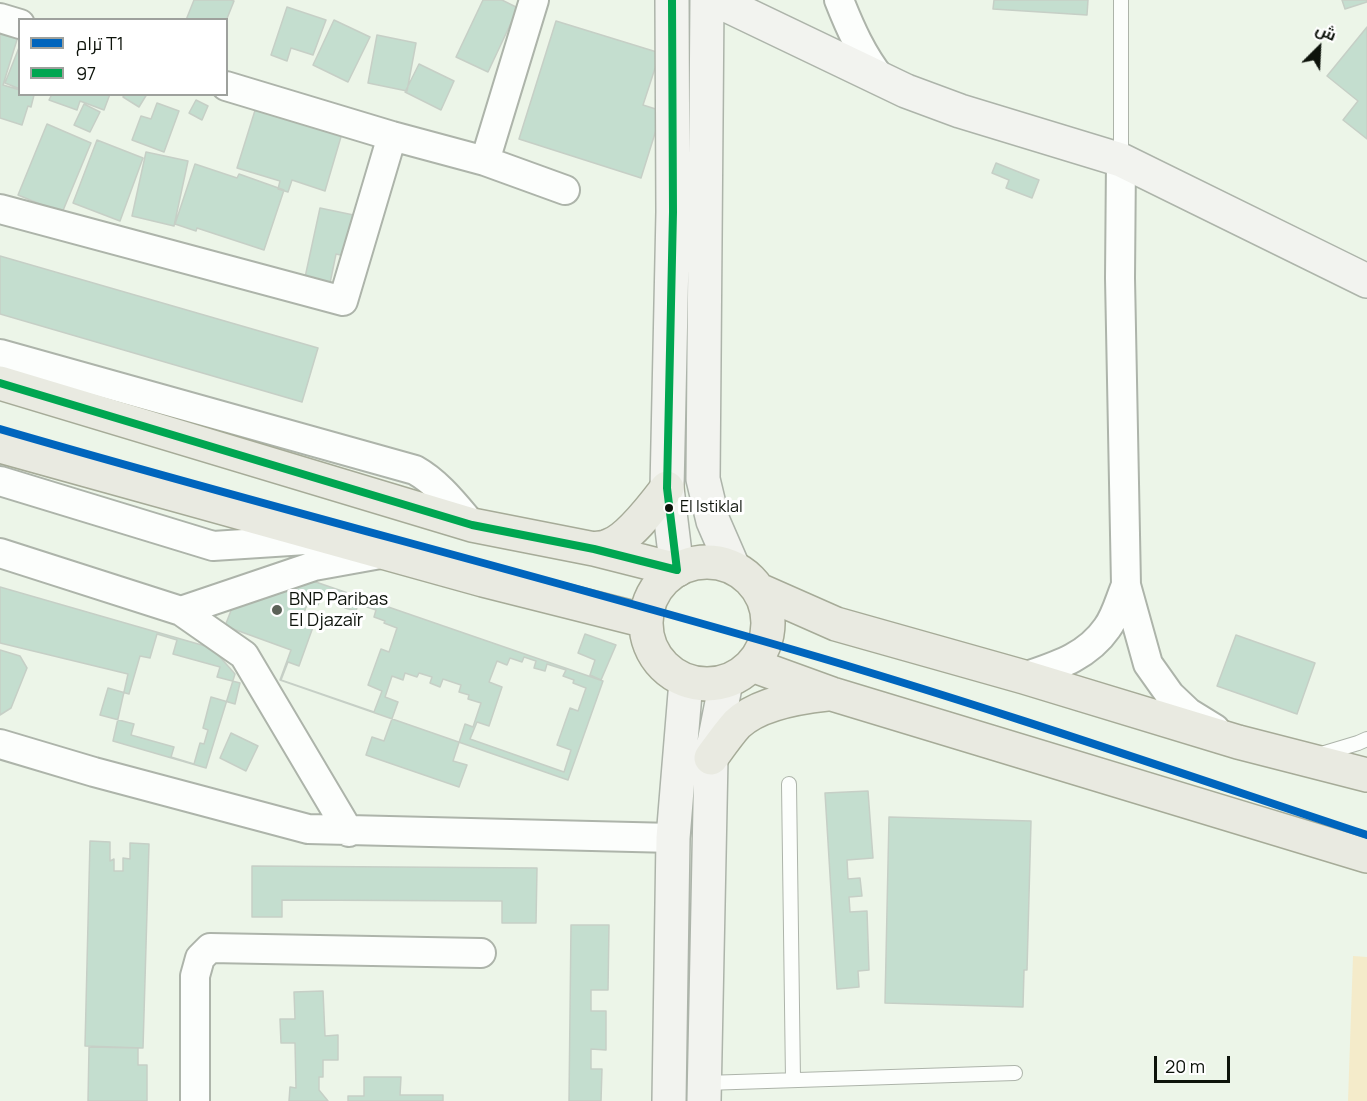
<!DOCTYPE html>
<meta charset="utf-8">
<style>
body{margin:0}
#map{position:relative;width:1367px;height:1101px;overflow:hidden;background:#ecf5e8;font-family:Manrope,Cairo,sans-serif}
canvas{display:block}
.legend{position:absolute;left:18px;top:18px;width:210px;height:78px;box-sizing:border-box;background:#fff;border:2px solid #9ea19d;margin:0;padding:8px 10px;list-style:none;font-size:18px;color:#0d130b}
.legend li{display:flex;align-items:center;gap:12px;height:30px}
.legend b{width:30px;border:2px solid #9ea19d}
.north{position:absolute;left:1289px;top:18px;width:60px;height:60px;-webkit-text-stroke:4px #fff;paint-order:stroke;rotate:24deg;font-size:16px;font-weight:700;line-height:24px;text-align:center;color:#0d130b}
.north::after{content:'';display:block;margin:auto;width:21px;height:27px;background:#0d130b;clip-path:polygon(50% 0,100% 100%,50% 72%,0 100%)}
.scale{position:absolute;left:1154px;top:1056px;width:76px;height:27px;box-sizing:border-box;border:3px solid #0d130b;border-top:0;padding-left:8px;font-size:18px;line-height:21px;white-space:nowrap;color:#0d130b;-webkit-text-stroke:4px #fff;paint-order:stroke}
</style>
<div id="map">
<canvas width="1367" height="1101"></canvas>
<ul class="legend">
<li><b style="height:8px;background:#0065bd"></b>ترام T1</li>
<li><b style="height:8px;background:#00a651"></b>97</li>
</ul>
<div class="north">ش</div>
<div class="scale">20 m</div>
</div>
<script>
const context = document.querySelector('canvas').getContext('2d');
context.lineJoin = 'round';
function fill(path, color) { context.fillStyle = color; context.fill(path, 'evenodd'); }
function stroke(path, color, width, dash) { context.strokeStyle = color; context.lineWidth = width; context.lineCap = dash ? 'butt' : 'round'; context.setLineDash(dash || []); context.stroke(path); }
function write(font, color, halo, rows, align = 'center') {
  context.font = font + ' Manrope,sans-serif'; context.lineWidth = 6; context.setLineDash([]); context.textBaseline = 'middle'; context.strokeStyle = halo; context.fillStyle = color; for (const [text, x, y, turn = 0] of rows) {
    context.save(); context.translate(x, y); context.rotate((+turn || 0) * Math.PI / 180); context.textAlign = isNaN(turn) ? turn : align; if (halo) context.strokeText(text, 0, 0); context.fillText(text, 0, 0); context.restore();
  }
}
const green = new Path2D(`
 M1353,956L1367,957V1101H1348Z`);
const building = new Path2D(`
 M194,0H231L234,1L226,21L186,20Z
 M483,0H502L518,8L488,72L456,57Z
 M994,0H1088L1087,15L993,9Z
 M1342,0H1367V2L1345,9Z
 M287,7L326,20L313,55L291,48L287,61L271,55Z
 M334,20L370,37L348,82L313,65Z
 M556,21L660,53L643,105L662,111L641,178L519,139Z
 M0,24L20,30L3,85L20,90V94L34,95L31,107L28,106L22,125L0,118Z
 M1367,27V139L1343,120L1358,101L1327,76Z
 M377,35L416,43L407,91L368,83Z
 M20,45V89L5,83Z
 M419,64L454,81L441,110L405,92Z
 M52,94H110L104,110L80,101L77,110L49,100Z
 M125,94H147L139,107L123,97Z
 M196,100L208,106L202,120L189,113Z
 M157,103L179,111L164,152L132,140L141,116L151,119Z
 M84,104L100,112L90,132L74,125Z
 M257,104L343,130L325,191L292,180L288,192L278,189L280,181L237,168Z
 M47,124L91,143L62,213L18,195Z
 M97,140L143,158L120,221L73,203Z
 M146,152L188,161L174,226L132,216Z
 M996,163L1039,180L1032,198L1006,188L1009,180L992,173Z
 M195,164L237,178L239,174L284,190L264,250L197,228L196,231L175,224Z
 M320,208L363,217L354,258L336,254L329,288L304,282Z
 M0,256L318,348L302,402L0,314Z
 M310,580L603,681L568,780L280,680L291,650L225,626L232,608Z
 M0,587L212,648L235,674L206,768L113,741L128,674L0,643Z
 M321,598L333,602L335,598L347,602L345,608L356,611L358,604L376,610L374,617L385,621L384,623L397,628L389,652L381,649L368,685L382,691L374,712L281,680L288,662L299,666L313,627L300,623L308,602L318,605Z
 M157,634L177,640L173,654L220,667L217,677L240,683L235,704L211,697L203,728L208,730L204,744L200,743L194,764L171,757L174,747L131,735L134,724L100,715L108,688L129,694L140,656L150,658Z
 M585,634L616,645L601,680L590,675L595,660L578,653Z
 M1236,635L1315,663L1297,714L1217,686Z
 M0,650L20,656L27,668L11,708L0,715Z
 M524,657L536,661L534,668L545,671L547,664L566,670L563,676L574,680L573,683L586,688L578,711L570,708L557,745L571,750L564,772L470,739L477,722L489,726L502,687L489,682L497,661L507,665L510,658L522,662Z
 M405,673L417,677L419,673L432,677L430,683L440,687L443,679L461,685L459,692L469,695L468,699L481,703L473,727L465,724L453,761L467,765L459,787L366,755L372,737L384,741L398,702L385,697L392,676L403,680Z
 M231,733L258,746L246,771L220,758Z
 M868,791L873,858L847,860L848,879L860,878L862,896L849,897L850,912L867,911L869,970L858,971L859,987L837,989L825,793Z
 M889,817L1031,821L1027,970H1024L1023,1007L885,1003Z
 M90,841L110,842V861L114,859V871H123V858L130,859V843L149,844L143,1048L85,1046Z
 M252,866L537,868L536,923H502V901L282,900V917H252Z
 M571,925H609L608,990H591V1011H606V1050L591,1049V1069H602L601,1101H569Z
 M323,991L325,1036L338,1035V1060H323V1077H319V1090L328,1101H289L290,1087L296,1088L295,1043H281L280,1019H295L294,992Z
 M89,1047L138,1048V1065H147V1101H88Z
 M364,1077H401L400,1095H443V1101H348V1096H364Z`);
const lane = new Path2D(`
 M1121,160V0
 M1318,755L1358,743L1367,739
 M789,784L793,1080
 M705,1083L1015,1073`);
const street = new Path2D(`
 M839,0C850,28 862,55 881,79
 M0,18L20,24
 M226,86L392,136L485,161L565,190
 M1121,160L1120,278L1126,585L1148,664L1170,695L1189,713L1215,729
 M485,161L534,0
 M0,209L343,301L392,136
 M0,354L415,470C438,483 454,504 472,525
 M0,481L213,546L321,539
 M0,553L181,611L244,655L349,832
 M181,611L314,566L386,553
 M1024,677C1056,666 1087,657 1107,628C1116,616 1120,599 1126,585
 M0,744L94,772L308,829L673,838
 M195,1101V976L200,958L210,948L481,953`);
const secondary = new Path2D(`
 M672,0L673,212L667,488L677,570
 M707,0L703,479L713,521L733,567
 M716,0L906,91L960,111L1121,160L1367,281
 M669,1101L673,838L686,681
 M704,1101L711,758L726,682`);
const primary = new Path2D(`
 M0,383L472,525L594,549L677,570
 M0,446L483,580L646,621
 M594,549C598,548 604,548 608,546C628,540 654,505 667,488
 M646 623a61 61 0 1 1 122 0a61 61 0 1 1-122 0Z
 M759,590L836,624L1024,677L1238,742L1367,775
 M752,665L832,694L1367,856
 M711,758C719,747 728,734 737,724C758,704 799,697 827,694`);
const bus1 = new Path2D(`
 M0,383L472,525L594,549L677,570L667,488L673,212L672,0`);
const tram1 = new Path2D(`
 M0,429C264,506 530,573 794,650C987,706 1177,772 1367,835`);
const markers = [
 [669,508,5,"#0d130b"],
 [277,610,6,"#5b6258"]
];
const busNames = [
 ["El Istiklal",680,508]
];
const poiNames = [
 ["BNP Paribas",289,600],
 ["El Djazaïr",289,621]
];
fill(green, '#f4ebca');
fill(building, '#c4decf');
stroke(building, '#c6cfc6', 1.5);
stroke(lane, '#adb4aa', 16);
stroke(street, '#adb4aa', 32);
stroke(secondary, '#adb4aa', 36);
stroke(primary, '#a6ab98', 36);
stroke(lane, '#fcfefc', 14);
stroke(street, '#fcfefc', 28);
stroke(secondary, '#f2f3ef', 33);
stroke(primary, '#e9eae1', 33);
stroke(bus1, '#00a651', 8);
stroke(tram1, '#0065bd', 8);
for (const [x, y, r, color] of markers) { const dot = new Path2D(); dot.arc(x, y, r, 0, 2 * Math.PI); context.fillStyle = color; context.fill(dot); stroke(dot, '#fff', 2); }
write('16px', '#0d130b', '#fff', busNames, 'left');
write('18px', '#0d130b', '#fff', poiNames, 'left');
</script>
